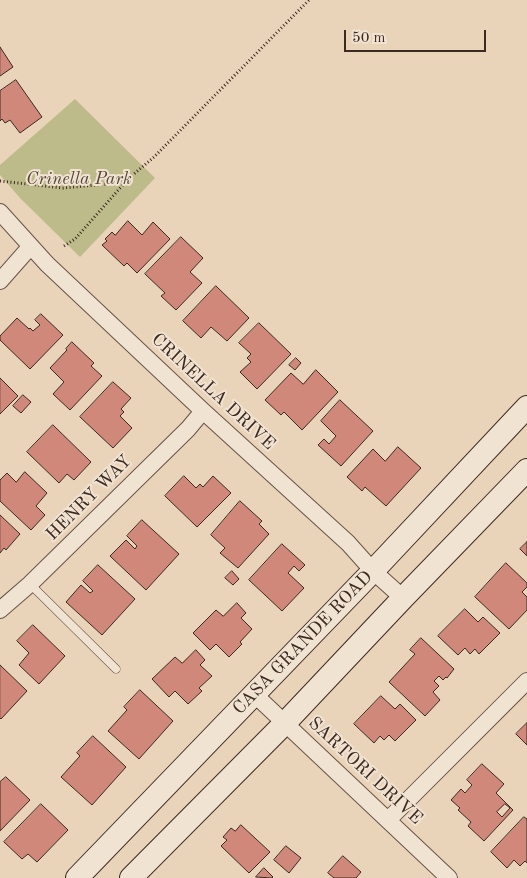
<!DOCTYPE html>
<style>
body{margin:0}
#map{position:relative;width:527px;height:878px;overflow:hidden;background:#e9d4ba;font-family:"Old Standard TT",serif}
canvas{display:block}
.scale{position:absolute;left:344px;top:30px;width:142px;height:22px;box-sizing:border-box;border:2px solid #3c2921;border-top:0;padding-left:6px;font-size:15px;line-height:18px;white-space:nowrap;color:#3c2921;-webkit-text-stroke:4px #f1e3d2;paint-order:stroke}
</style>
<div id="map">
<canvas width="527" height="878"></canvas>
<div class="scale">50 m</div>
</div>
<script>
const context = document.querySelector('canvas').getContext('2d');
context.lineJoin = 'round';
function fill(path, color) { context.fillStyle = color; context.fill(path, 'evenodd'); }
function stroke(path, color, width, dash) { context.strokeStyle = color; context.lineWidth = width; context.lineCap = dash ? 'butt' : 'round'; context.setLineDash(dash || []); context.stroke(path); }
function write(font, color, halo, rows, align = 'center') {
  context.font = font + ' "Old Standard TT",serif'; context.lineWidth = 4; context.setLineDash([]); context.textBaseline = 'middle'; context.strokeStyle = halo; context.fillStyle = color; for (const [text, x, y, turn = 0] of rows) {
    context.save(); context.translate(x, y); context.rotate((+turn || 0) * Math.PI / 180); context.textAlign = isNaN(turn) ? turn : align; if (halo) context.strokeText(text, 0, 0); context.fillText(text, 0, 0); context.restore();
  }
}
const green = new Path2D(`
 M75,99L155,178L80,257L20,198L0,175V165Z`);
const building = new Path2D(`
 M0,47L13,67L0,76Z
 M16,80L42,117L20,133L10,120L5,123L2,119L0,121V91Z
 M128,221L142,235L153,222L170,239L137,273L127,263L124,266L102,245L107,241L105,239L112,232L115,235Z
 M181,237L203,258L190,272L202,283L176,310L161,296L165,293L145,274Z
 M216,286L249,318L227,341L211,327L201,338L183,321Z
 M41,314L63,335L30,369L0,340V336L17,318L29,329L30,328L33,331L40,325L35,320Z
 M259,323L291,354L257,389L240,372L251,362L247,358L251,354L239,343Z
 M72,342L94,363L91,366L102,376L70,410L53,394L64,382L50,368L67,350L66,349Z
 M296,358L301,363L295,370L289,365Z
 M316,370L338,392L302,430L284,412L281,415L265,400L291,373L303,384Z
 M0,378L18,396L0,414Z
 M113,382L131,398L121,409L124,412L120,416L132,428L113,448L80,417Z
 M23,395L31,402L21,413L13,406Z
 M340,400L373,431L341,466L318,445L324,439L329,444L336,436L321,421Z
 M53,425L91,462L74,480L67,474L59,483L27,452Z
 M398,447L421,468L386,506L365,487L362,491L347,477L373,449L385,461Z
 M25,472L47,493L36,506L45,515L31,530L0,501V480L7,473L16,482Z
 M184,476L196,488L200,484L203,487L213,476L231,493L197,527L165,496Z
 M240,501L262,521L259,524L269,534L238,568L220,553L225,548L211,535Z
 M0,515L20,534L6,550L4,548L0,553Z
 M142,520L179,554L146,590L110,556L126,540L135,549L137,546L127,536Z
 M527,542V556L520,549Z
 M282,544L305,565L299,571L294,566L288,573L304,588L282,611L249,580Z
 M506,563L527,583V587L522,592L527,597V610L509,629L475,597Z
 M98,565L135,599L102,635L66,602L81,585L90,593L93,591L83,581Z
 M232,571L239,579L233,585L225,578Z
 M237,603L246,613L241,618L252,629L240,642L242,644L229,657L216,644L210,650L193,633L216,610L223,616Z
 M465,609L478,622L483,617L500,633L479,654L475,649L470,654L465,648L458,655L438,636Z
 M33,625L65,656L39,684L19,665L29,653L17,641Z
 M421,638L454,669L447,678L446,677L443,680L439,676L434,681L439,686L433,692L440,700L425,716L389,682L415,654L410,650Z
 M196,650L205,660L200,665L212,676L199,688L202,691L188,704L175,691L169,697L152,679L175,657L182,663Z
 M0,665L27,691L1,719L0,718Z
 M140,690L173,721L139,759L108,731L127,710L124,707Z
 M381,696L395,709L400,704L416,720L395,741L389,735L384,740L380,736L374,743L354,724Z
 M527,723V745L516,734Z
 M93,736L126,767L92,805L61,777L80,756L77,753Z
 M482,764L504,784L496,793L513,810L484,841L468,826L471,822L458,810L460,808L451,800L461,789L465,793L472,785L467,780ZM505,804L510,808L502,817L497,812Z
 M6,777L30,800L0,831V782Z
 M41,804L68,830L37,862L28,854L22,859L4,842Z
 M524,817L527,819V863L525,861L520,866L514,860L507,868L491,852Z
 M241,825L270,852L249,873L221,846L227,840L223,837L231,828L235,831Z
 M286,846L301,858L289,873L274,860Z
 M343,856L361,872L356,878H334L328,873Z
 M264,868L273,877L272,878L256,877Z`);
const path = new Path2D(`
 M0,181L63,188L107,184L129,178
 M64,246L75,239L129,178L154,157L309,0`);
const service = new Path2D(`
 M30,584L116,669`);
const minor = new Path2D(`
 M0,212L47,264L203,411L348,543L373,571L403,598
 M0,281L30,247
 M0,610L30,584L188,429L203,411
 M254,694L449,878
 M388,820L527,681`);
const secondary = new Path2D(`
 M77,878L373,571L527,407
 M131,878L285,723L403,598L527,470`);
const parkNames = [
 ["Crinella Park",79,179]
];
const streetNames = [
 ["CRINELLA DRIVE",213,392,43],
 ["HENRY WAY",89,498,-45],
 ["CASA GRANDE ROAD",303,643,-46],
 ["SARTORI DRIVE",365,771,43]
];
fill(green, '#bebb8a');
fill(building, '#cf8879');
stroke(building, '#3c2921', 1);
stroke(service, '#675447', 9);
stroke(minor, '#675447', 18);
stroke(secondary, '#3c2921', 24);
stroke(path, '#3c2921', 3, [1, 2.5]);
stroke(service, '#f1e3d2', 8);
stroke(minor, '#f1e3d2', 16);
stroke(secondary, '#f1e3d2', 22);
write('italic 18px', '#564636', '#f1e3d2', parkNames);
write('18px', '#3c2921', '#f1e3d2', streetNames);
</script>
